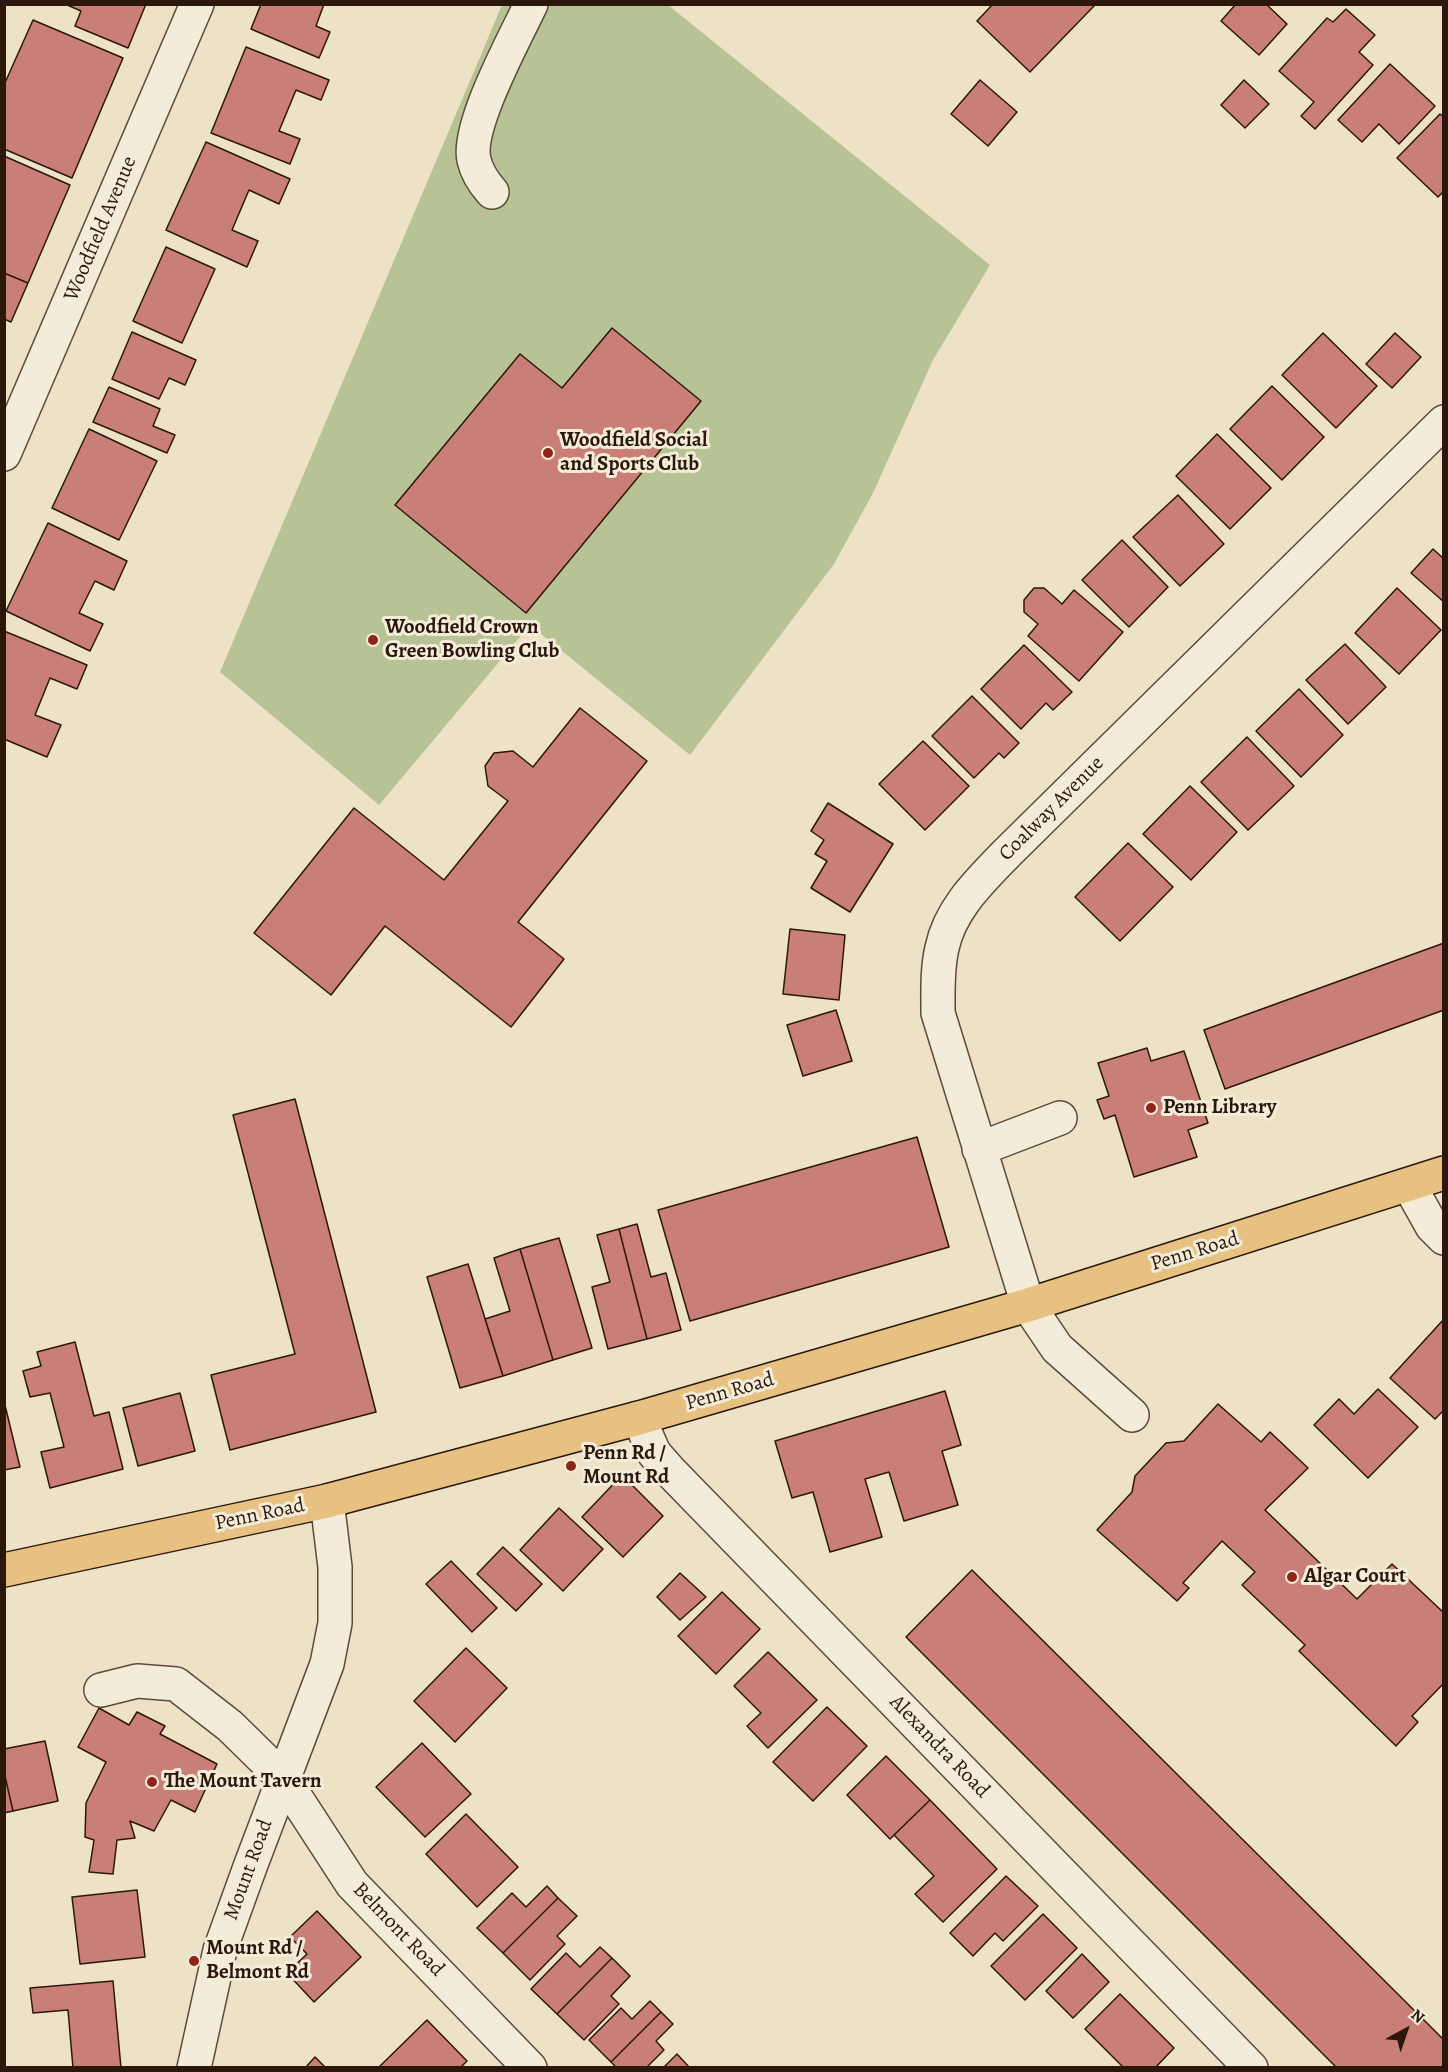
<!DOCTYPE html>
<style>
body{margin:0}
#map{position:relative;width:1448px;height:2072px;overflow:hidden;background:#ede2c5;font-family:Alegreya,serif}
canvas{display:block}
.frame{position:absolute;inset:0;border:6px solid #2c170c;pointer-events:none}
.north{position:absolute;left:1376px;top:2000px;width:60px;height:60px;-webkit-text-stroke:4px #f3ecd9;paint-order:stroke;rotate:40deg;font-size:16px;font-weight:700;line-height:24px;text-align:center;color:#2c170c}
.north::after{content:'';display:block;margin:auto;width:21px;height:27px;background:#2c170c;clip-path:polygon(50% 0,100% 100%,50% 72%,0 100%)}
</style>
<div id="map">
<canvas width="1448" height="2072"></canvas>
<div class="frame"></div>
<div class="north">N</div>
</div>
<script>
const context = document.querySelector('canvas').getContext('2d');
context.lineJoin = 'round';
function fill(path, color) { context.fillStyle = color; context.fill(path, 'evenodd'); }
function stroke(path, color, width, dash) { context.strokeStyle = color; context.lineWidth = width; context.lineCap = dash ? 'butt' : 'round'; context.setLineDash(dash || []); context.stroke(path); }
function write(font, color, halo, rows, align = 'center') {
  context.font = font + ' Alegreya,serif'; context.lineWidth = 6; context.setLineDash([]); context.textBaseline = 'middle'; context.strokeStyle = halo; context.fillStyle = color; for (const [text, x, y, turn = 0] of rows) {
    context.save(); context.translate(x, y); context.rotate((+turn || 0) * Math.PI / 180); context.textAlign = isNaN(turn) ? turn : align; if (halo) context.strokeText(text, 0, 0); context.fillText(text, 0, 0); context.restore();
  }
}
const green = new Path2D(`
 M502,5H668L990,265L933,360L873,493L834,564L690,755L530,625L379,805L220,672Z`);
const building = new Path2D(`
 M65,4H146L128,48L75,26L81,11Z
 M261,4H324L316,26L330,32L319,58L251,29Z
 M993,4H1093L1094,6L1030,72L977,21Z
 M1236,4H1266L1287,24L1259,55L1221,21Z
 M1346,9L1375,35L1359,52L1373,65L1315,129L1301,116L1314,102L1279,71L1327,18L1333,22Z
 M33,20L123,58L72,178L4,149V85Z
 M246,47L329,80L321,100L296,90L279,131L300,139L290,164L211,133Z
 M1390,64L1435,106L1399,144L1379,124L1362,142L1338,120Z
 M980,80L1017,112L988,146L951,114Z
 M1244,80L1269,104L1245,128L1221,105Z
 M1440,114L1444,117V191L1438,197L1397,158Z
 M206,142L290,179L279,204L249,190L232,230L258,241L247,267L166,230Z
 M4,156L70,185L28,283L4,273Z
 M166,247L215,269L182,343L133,321Z
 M4,273L28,283L11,322L4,319Z
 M612,328L701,401L526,613L395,505L520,354L562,388Z
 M132,332L196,360L185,385L169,378L159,399L112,379Z
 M1323,333L1377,386L1336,428L1282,375Z
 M1395,333L1421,357L1392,388L1366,364Z
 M1272,386L1324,437L1282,480L1230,429Z
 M109,387L160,409L153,426L175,435L167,453L93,422Z
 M89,429L157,461L119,540L52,508Z
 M1217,434L1271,488L1230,529L1176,476Z
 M1178,495L1224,544L1180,586L1133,537Z
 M48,523L127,561L114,590L95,581L79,613L103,624L90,651L6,611Z
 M1122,540L1168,587L1129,627L1082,580Z
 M1433,549L1444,559V602L1411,573Z
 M1034,588H1044L1062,604L1074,590L1123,632L1079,681L1028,636L1038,624L1024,612V600Z
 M1397,588L1441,630L1399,674L1355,633Z
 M4,631L87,665L77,689L50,678L35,715L61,725L47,757L4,739Z
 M1345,644L1386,687L1348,724L1306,680Z
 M1024,645L1072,692L1053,710L1046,703L1021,729L981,689Z
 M1299,689L1343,735L1301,777L1256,731Z
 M972,696L1019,743L1004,758L999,753L974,778L932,736Z
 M580,708L647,761L518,922L564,959L511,1027L385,926L331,995L254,933L354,808L444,880L508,801L488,786L485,766L494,753L513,751L533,767Z
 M1247,737L1294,786L1248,830L1201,782Z
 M923,741L969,786L925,830L879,784Z
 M1190,786L1237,832L1191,880L1143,834Z
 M828,803L893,844L850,912L811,888L827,861L815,854L824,840L811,831Z
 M1128,843L1173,887L1120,941L1075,897Z
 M790,929L845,935L839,1000L783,994Z
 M1444,943V1010L1225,1089L1204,1030Z
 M836,1010L852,1061L803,1076L787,1025Z
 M1147,1048L1151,1061L1184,1051L1208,1123L1188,1130L1197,1157L1134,1177L1115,1115L1104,1119L1097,1100L1109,1096L1098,1063Z
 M295,1099L376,1412L230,1450L211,1375L295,1354L233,1115Z
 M917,1137L949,1247L690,1321L658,1210Z
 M637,1224L651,1277L666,1273L681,1330L647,1339L619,1229Z
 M619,1229L647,1339L608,1349L592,1287L610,1282L597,1235Z
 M559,1238L592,1348L553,1360L520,1249Z
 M520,1249L553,1360L503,1376L485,1319L510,1311L494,1258Z
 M468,1264L503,1376L460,1388L427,1277Z
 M1444,1319V1410L1435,1419L1390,1378Z
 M75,1342L94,1416L109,1412L123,1469L50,1488L41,1452L64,1447L50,1393L30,1397L23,1371L41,1366L37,1352Z
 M1378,1389L1418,1427L1368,1478L1314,1425L1339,1399L1354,1414Z
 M945,1391L961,1445L942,1451L958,1505L904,1521L889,1472L865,1479L882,1537L830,1552L813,1492L792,1498L775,1441Z
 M180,1393L195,1451L138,1466L123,1408Z
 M4,1401L20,1467L4,1470Z
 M1218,1404L1261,1442L1270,1432L1308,1468L1265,1510L1357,1599L1392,1564L1444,1613V1683L1412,1716L1418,1722L1396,1746L1299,1651L1305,1645L1242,1585L1255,1572L1222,1541L1183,1583L1189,1588L1177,1601L1097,1530L1132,1492L1135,1476L1166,1443L1184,1441Z
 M622,1475L663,1516L623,1557L582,1517Z
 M559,1508L603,1549L563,1591L520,1550Z
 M503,1547L542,1584L516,1611L477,1574Z
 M451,1561L497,1608L472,1632L426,1584Z
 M972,1570L1444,2040V2068H1337L906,1637Z
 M680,1573L706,1597L680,1620L657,1597Z
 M722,1592L760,1629L716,1674L678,1636Z
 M466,1648L507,1688L455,1742L414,1701Z
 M768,1652L817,1700L768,1748L747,1726L761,1713L734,1686Z
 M827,1707L867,1746L813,1801L773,1762Z
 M99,1708L129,1725L137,1712L165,1726L160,1734L217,1764L195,1812L171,1800L154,1831L130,1821L135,1838L117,1840L113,1874L89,1872L94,1840L85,1837L86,1803L106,1762L78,1747Z
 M45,1741L58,1801L13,1811L4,1772V1749Z
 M422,1743L471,1794L425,1837L376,1787Z
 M886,1756L930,1800L890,1839L847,1795Z
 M4,1772L13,1811L4,1813Z
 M930,1800L997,1869L943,1922L915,1894L934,1876L894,1835Z
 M466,1814L518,1867L477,1907L426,1854Z
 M1006,1876L1038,1906L1003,1941L995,1933L973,1956L950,1933Z
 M547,1886L558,1898L503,1953L477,1928L512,1893L526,1907Z
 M137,1890L145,1957L80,1964L72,1897Z
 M558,1898L577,1916L557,1936L565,1944L530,1980L503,1953Z
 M317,1911L361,1957L314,2002L287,1973L307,1954L290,1937Z
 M1043,1914L1077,1948L1025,2000L991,1966Z
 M600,1947L612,1958L557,2014L531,1989L566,1953L580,1967Z
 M1082,1954L1109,1982L1073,2018L1046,1991Z
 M612,1958L630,1976L611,1996L619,2004L584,2040L557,2014Z
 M113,1981L121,2068H73L68,2010L33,2013L30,1988Z
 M1120,1994L1174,2048L1155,2068H1124L1085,2029Z
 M650,2001L661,2012L611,2062L589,2040L621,2008L632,2019Z
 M661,2012L673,2024L656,2041L664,2050L646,2068H617L611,2062Z
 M427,2020L467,2061L460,2068H378Z
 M677,2054L690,2068H663Z
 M315,2057L326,2068H305Z`);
const minor = new Path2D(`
 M492,192C483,182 477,173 474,160C466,127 515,38 531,4
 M4,454L197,4
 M979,1149L1060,1118
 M1409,1185L1432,1226L1444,1238
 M1132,1415L1057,1348L1028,1305L938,1013C938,991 937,969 942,948C950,909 980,881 1007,853L1444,422
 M639,1418L654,1453L669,1470L1251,2068
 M101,1690L137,1681L176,1684L230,1726L283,1778L352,1884L530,2068
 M194,2068L220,1950L250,1867L327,1664L335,1623V1567L327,1501`);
const highway = new Path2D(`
 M4,1570L327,1501L639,1418L1028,1305L1444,1173`);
const markers = [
 [548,453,6,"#8f2418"],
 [373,640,6,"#8f2418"],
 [1151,1108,6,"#8f2418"],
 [571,1466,6,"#8f2418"],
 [1292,1577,6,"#8f2418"],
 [152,1782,6,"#8f2418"],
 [194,1961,6,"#8f2418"]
];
const streetNames = [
 ["Woodfield Avenue",101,229,-67],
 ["Coalway Avenue",1052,809,-45],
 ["Penn Road",1195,1252,-17],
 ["Penn Road",730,1392,-16],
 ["Penn Road",260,1515,-12],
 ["Alexandra Road",939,1747,46],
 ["Mount Road",249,1870,-70],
 ["Belmont Road",398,1930,46]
];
const poiNames = [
 ["Woodfield Social",560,441],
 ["and Sports Club",560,465],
 ["Woodfield Crown",385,628],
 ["Green Bowling Club",385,652],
 ["Penn Library",1163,1108],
 ["Penn Rd /",583,1454],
 ["Mount Rd",583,1478],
 ["Algar Court",1304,1577],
 ["The Mount Tavern",164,1782],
 ["Mount Rd /",206,1949],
 ["Belmont Rd",206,1973]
];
fill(green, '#b8c395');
fill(building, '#c97e77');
stroke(building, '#2c170c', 1.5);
stroke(minor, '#5c4a3a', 36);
stroke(highway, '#2c170c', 36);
stroke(minor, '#f3ecd9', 33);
stroke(highway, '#e6c182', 33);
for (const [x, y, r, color] of markers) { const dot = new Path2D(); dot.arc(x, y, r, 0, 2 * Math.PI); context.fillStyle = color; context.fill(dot); stroke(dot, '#f3ecd9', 2); }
write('21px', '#2c170c', '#f3ecd9', streetNames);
write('bold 21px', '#2c170c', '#f3ecd9', poiNames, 'left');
</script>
